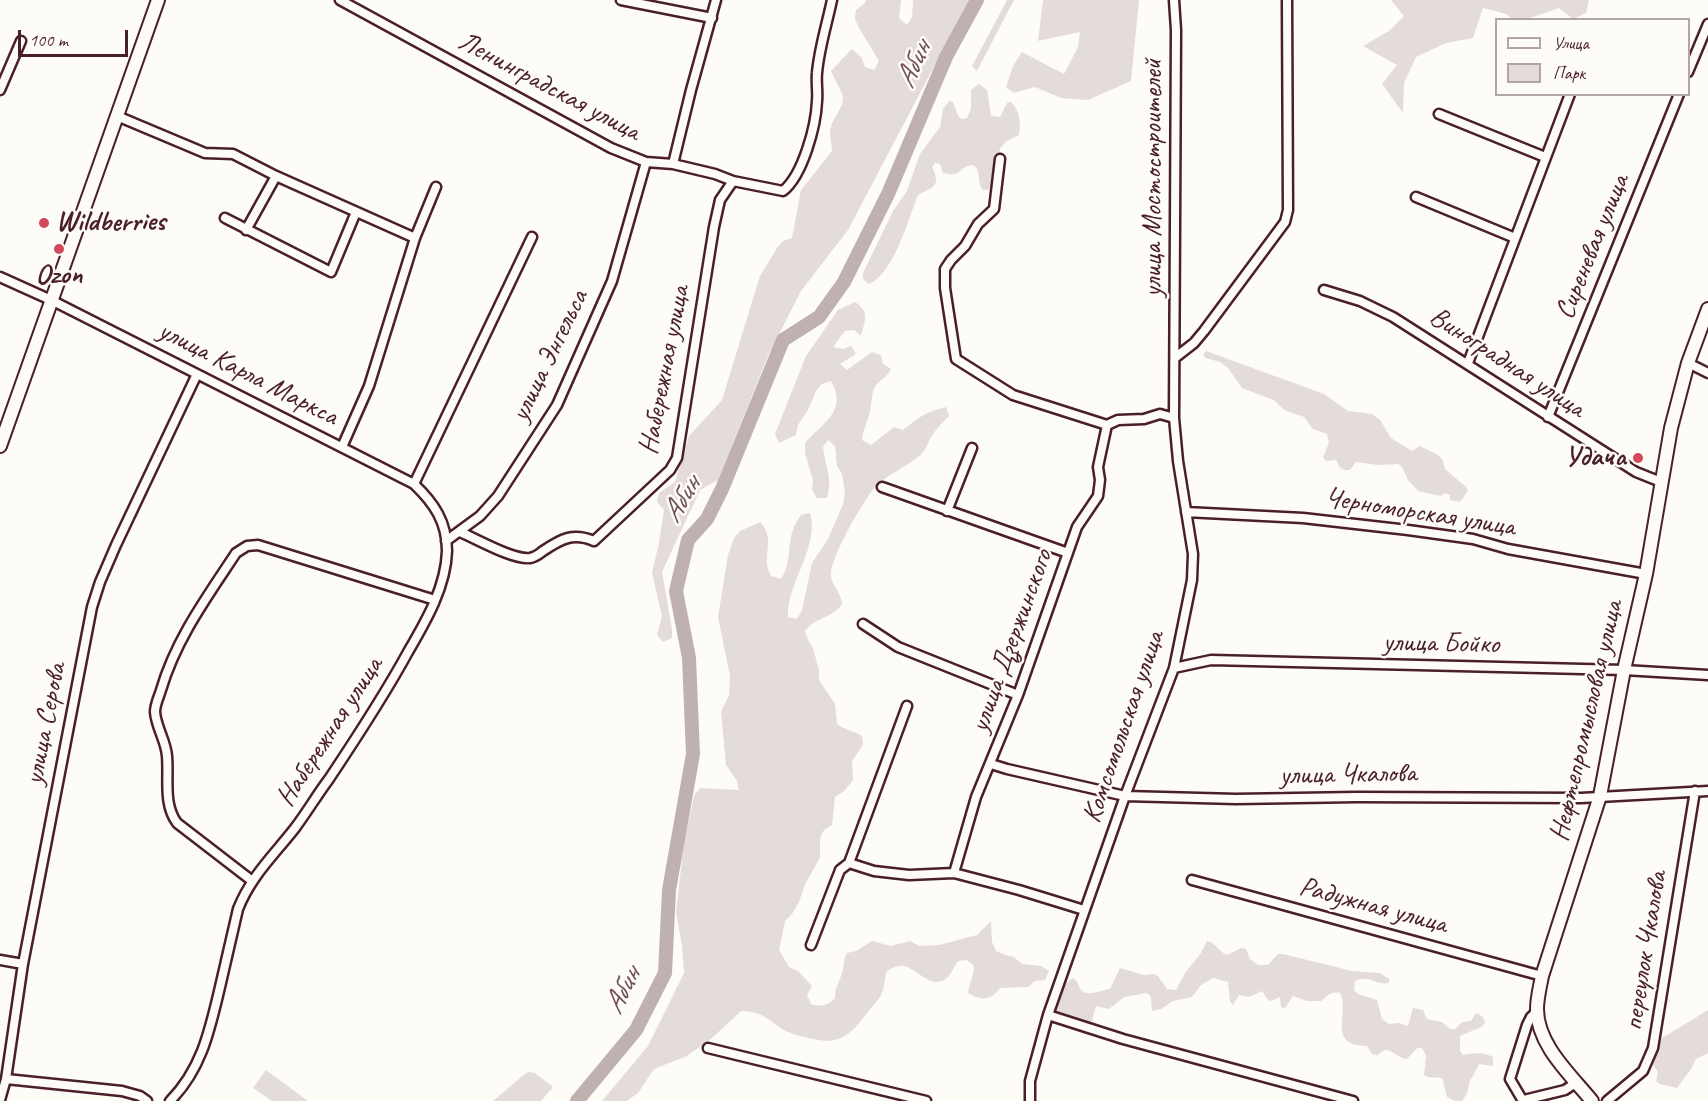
<!DOCTYPE html>
<meta charset="utf-8">
<style>
body{margin:0}
#map{position:relative;width:1708px;height:1101px;overflow:hidden;background:#fdfcf7;font-family:Caveat,sans-serif}
canvas{display:block}
.legend{position:absolute;left:1495px;top:18px;width:195px;height:78px;box-sizing:border-box;background:#fdfcf7;border:2px solid #b5a4a5;margin:0;padding:8px 10px;list-style:none;font-size:18px;color:#4a1f2b}
.legend li{display:flex;align-items:center;gap:12px;height:30px}
.legend b{width:30px;border:2px solid #b5a4a5}
.scale{position:absolute;left:18px;top:30px;width:110px;height:27px;box-sizing:border-box;border:3px solid #4a1f2b;border-top:0;padding-left:8px;font-size:18px;line-height:21px;white-space:nowrap;color:#4a1f2b;-webkit-text-stroke:4px #fdfcf7;paint-order:stroke}
</style>
<div id="map">
<canvas width="1708" height="1101"></canvas>
<ul class="legend">
<li><b style="height:8px;background:#fdfcf7"></b>Улица</li>
<li><b style="height:16px;background:#e3dcda"></b>Парк</li>
</ul>
<div class="scale">100 m</div>
</div>
<script>
const context = document.querySelector('canvas').getContext('2d');
context.lineJoin = 'round';
function fill(path, color) { context.fillStyle = color; context.fill(path, 'evenodd'); }
function stroke(path, color, width, dash) { context.strokeStyle = color; context.lineWidth = width; context.lineCap = dash ? 'butt' : 'round'; context.setLineDash(dash || []); context.stroke(path); }
function write(font, color, halo, rows, align = 'center') {
  context.font = font + ' Caveat,sans-serif'; context.lineWidth = 5; context.setLineDash([]); context.textBaseline = 'middle'; context.strokeStyle = halo; context.fillStyle = color; for (const [text, x, y, turn = 0] of rows) {
    context.save(); context.translate(x, y); context.rotate((+turn || 0) * Math.PI / 180); context.textAlign = isNaN(turn) ? turn : align; if (halo) context.strokeText(text, 0, 0); context.fillText(text, 0, 0); context.restore();
  }
}
const green = new Path2D(`
 M866,0H901L899,18L907,25L912,17L913,0H969L848,230L801,291L768,356L718,480L700,490L662,572L672,629V638L663,642L657,635L662,616L652,573L659,543L664,510L657,502L659,493L675,482L689,436L722,400L760,276L777,248L783,241L792,238L801,190L832,151L830,132L832,123L842,105L843,96L831,71L852,49L862,58L865,67L874,70L879,61L859,28L855,19L856,10L864,4Z
 M1007,0H1014L977,71L972,66Z
 M1043,0H1139L1131,81L1088,100L1061,98L1035,87L1014,93L1006,87L1013,66L1022,52L1064,74L1078,47L1080,32L1038,41Z
 M1391,0H1589L1586,13L1573,19L1559,8L1527,19H1512L1506,14L1483,8L1473,38L1446,43L1416,57L1404,83L1403,113L1382,84L1397,65L1363,46L1389,31L1404,16Z
 M979,84L987,90L991,116L1000,117L1007,103L1011,102C1020,110 1021,124 1019,135L1005,142L1000,149L991,186L988,190H983C976,182 982,170 973,165C957,166 964,178 943,173L940,164L935,163L932,167C942,186 933,187 918,195C908,220 894,273 869,284C864,281 862,279 863,273L893,211L907,191L920,154L940,127L943,109L949,101L953,102L958,116L962,119L967,118L971,109V90Z
 M855,302C870,312 865,320 861,336L854,330L845,331L833,347L843,349L851,346L856,354L840,364L847,370L872,352L881,355L883,364L891,369C886,379 880,379 875,387C871,394 872,403 870,411C868,421 863,429 862,440L871,445L894,427L903,430C919,417 926,412 946,407L949,416C943,422 936,429 931,437C927,444 926,451 919,456C906,467 890,473 877,485C865,497 830,558 831,575C831,585 841,591 842,604C833,618 815,617 805,631L808,640L813,648L819,670V680L835,704L837,724C845,730 854,731 862,736L863,745L852,761L853,780L844,791L835,797L832,825L824,830L820,838V858L805,884L799,902L792,914L785,921L779,950L789,967L798,971L812,986L807,995L811,1004C821,1007 828,1006 835,998C835,987 839,983 842,973C845,965 842,962 847,953L856,951L872,941L891,946L910,941L919,946L939,945L977,935L991,921L992,942L996,951L1005,955L1014,957L1022,964L1041,966L1049,971L1045,980L1035,981L1028,987L1000,988C991,1001 981,1001 968,993C969,983 974,976 974,966L967,960L958,961C955,965 952,973 948,977C932,992 918,969 904,966C897,965 891,969 886,972C883,1000 880,996 864,1017C846,1041 833,1045 804,1037C796,1035 789,1033 782,1029C768,1019 759,1010 741,1011L712,1038L687,1056L654,1069L638,1093L627,1101H602L648,1046L684,973L682,946L676,912L684,842L694,796L700,788L739,790L737,781L726,765L721,712L729,695L730,676L718,617L728,555L734,538L740,531L760,522C777,539 760,557 771,576L781,579C795,557 783,539 801,515L810,513C820,547 786,584 788,617L797,619L802,610L812,563L828,539L843,504L845,493L842,474L837,466L835,446L828,440L823,447C825,465 833,480 827,498H817L812,490L813,481L805,453V443C821,424 849,411 831,381L822,384L816,391L808,410L798,425L796,435L779,443L775,434L806,356L838,310Z
 M1206,351L1324,394L1348,411L1372,414L1380,420L1391,438L1412,451L1420,446L1438,455L1442,459L1445,469L1466,487L1468,491L1460,502L1450,500V495L1445,493L1441,496L1418,491L1408,480L1402,467L1398,464L1378,465L1356,462L1350,470H1345L1340,468L1336,460L1326,461L1323,457L1329,443L1327,434L1313,429L1304,417L1284,410L1274,400L1242,388L1228,368L1220,362L1206,358L1203,355Z
 M1207,941C1216,943 1219,952 1227,955L1241,948L1246,949L1250,959L1258,965H1268L1278,954H1283L1352,971L1380,973L1389,979V983C1375,986 1370,974 1355,981L1354,990L1358,994L1377,1000L1382,1019L1389,1024L1399,1023L1408,1026L1413,1008L1423,1010L1427,1019L1442,1022L1450,1029H1455L1462,1022L1471,1021L1476,1013C1481,1015 1484,1017 1485,1023L1481,1027L1460,1036V1051L1463,1055C1474,1053 1483,1052 1493,1057V1066L1479,1064L1473,1076L1470,1080L1467,1094L1462,1101H1455L1447,1097L1442,1078L1428,1077L1424,1075L1426,1056L1422,1048H1417L1407,1059C1399,1059 1390,1048 1385,1050C1382,1051 1380,1054 1377,1055L1372,1054L1367,1046C1326,1045 1350,1014 1340,993C1331,991 1327,996 1321,1001H1307L1293,996L1285,1008L1281,1007L1280,997L1271,1001L1267,999L1262,991L1249,997L1239,995L1233,1005L1230,1001L1228,982L1213,978L1201,985L1192,997L1173,1001L1161,1009L1152,1011L1151,997L1147,993L1124,997L1109,1009L1096,1006L1092,1021L1089,1023L1058,1015L1055,1011C1056,1000 1062,984 1073,978C1078,981 1078,985 1081,990C1087,997 1102,990 1110,989L1120,968L1144,975L1154,974L1158,976L1167,989L1176,990L1185,973L1201,953Z
 M1708,1010V1053L1696,1059L1691,1069L1677,1088L1659,1084L1656,1081L1658,1072L1653,1065L1658,1045L1662,1038Z
 M266,1070L308,1101H272L253,1088Z
 M530,1072L535,1073L553,1087L541,1101H493L526,1073Z`);
const river = new Path2D(`
 M577,1101L636,1030L665,973L669,890L693,754L689,658L676,591L688,540L707,519L722,489L783,340L819,317L844,282L888,194L946,57L977,0`);
const street = new Path2D(`
 M340,0L611,148L646,162L673,164L715,174L733,181L783,191C803,175 816,126 817,101C818,92 816,82 817,73C819,49 827,24 832,0
 M621,0L712,18
 M1688,72L1708,24
 M0,90L21,41
 M1439,114L1545,157
 M117,116L205,153L233,154L276,176L415,238
 M1000,159L994,209L978,224L965,246L951,260L945,269V288L956,359L1013,395L1107,425L1118,420L1144,419L1160,414L1174,418
 M673,164L691,90L716,0
 M1416,197L1515,238
 M225,218L331,272L356,212
 M246,230L276,176
 M0,277L51,300L414,484C434,503 447,522 447,551C446,587 426,621 408,652C384,696 357,737 329,779C317,795 307,812 295,828C274,855 251,876 238,909C232,935 226,961 220,987C210,1029 202,1069 170,1101
 M1324,290L1360,301L1393,317L1636,472L1661,482
 M1176,357L1194,343L1204,331L1285,222L1288,210L1287,0
 M1468,363L1570,94
 M1688,363L1708,373
 M1548,417L1679,94
 M342,447L369,386L415,238L436,187
 M414,484L532,237
 M882,487L1068,553
 M947,511L972,448
 M1186,512L1303,518L1408,530L1473,539L1508,549L1646,574
 M460,532C477,539 513,560 530,558C536,557 539,554 543,551C561,539 573,532 594,541L670,470L677,458L714,227L720,200L733,181
 M446,541L480,516L498,496L557,405L612,281L646,162
 M863,624L898,647L1018,695
 M1174,668L1211,660L1624,670L1708,675
 M991,764L1007,769L1125,796L1236,799L1357,797L1581,798L1708,791
 M849,863L874,871L909,875L954,873L1019,890L1084,910
 M849,863L907,706
 M954,873L976,797L1018,695L1077,527L1098,496L1100,480L1098,467L1107,425
 M251,880L177,823C163,804 169,779 167,756C166,741 156,727 155,712C155,704 159,697 161,690C176,639 207,597 236,553L247,546L258,545L435,600
 M1192,880L1542,976
 M811,945L840,870L849,863
 M0,960L23,964
 M1048,1015L1123,1039L1353,1101
 M708,1048L926,1101
 M6,1079L122,1091L140,1096L147,1101
 M0,1100L6,1079L23,964L92,607L100,582L116,545L197,374
 M1524,1100L1565,1090L1577,1082
 M1030,1101V1081L1048,1015L1125,796L1174,668L1192,580L1193,554L1178,461L1174,418L1176,30L1174,0
 M1523,1101L1510,1079L1527,1025L1531,1017L1537,1011
 M1607,1101L1643,1071L1653,1048L1695,791`);
const secondary = new Path2D(`
 M0,446L158,0
 M1592,1101C1571,1075 1537,1045 1537,1009C1537,998 1540,987 1542,976L1600,796L1624,670L1646,574L1671,428L1688,363L1708,309`);
const markers = [
 [44,223,6,"#d1495b"],
 [59,249,6,"#d1495b"],
 [1638,458,6,"#d1495b"]
];
const streetNames = [
 ["Ленинградская улица",549,87,28],
 ["улица Мостостроителей",1154,178,-90],
 ["Сиреневая улица",1593,247,-68],
 ["улица Энгельса",550,356,-64],
 ["Виноградная улица",1507,363,33],
 ["Набережная улица",665,370,-79],
 ["улица Карла Маркса",248,374,27],
 ["Черноморская улица",1420,513,9],
 ["улица Дзержинского",1012,641,-70],
 ["улица Бойко",1441,644,1],
 ["Нефтепромысловая улица",1587,721,-77],
 ["улица Серова",46,724,-79],
 ["Комсомольская улица",1124,727,-71],
 ["Набережная улица",330,732,-57],
 ["улица Чкалова",1348,775,-1],
 ["Радужная улица",1373,906,15],
 ["переулок Чкалова",1646,951,-81]
];
const poiNames = [
 ["Wildberries",56,223],
 ["Ozon",59,276,"center"],
 ["Удача",1626,458,"right"]
];
const waterNames = [
 ["Абин",914,65,-66],
 ["Абин",682,500,-59],
 ["Абин",623,991,-63]
];
fill(green, '#e3dcda');
stroke(river, '#c0b1b1', 14);
stroke(street, '#4a1f2b', 13);
stroke(secondary, '#4a1f2b', 16);
stroke(street, '#fdfcf7', 8);
stroke(secondary, '#fdfcf7', 12);
for (const [x, y, r, color] of markers) { const dot = new Path2D(); dot.arc(x, y, r, 0, 2 * Math.PI); context.fillStyle = color; context.fill(dot); stroke(dot, '#fdfcf7', 2); }
write('28px', '#4a1f2b', '#fdfcf7', streetNames);
write('bold 28px', '#4a1f2b', '#fdfcf7', poiNames, 'left');
write('italic 30px', '#73525a', '#fdfcf7', waterNames);
</script>
